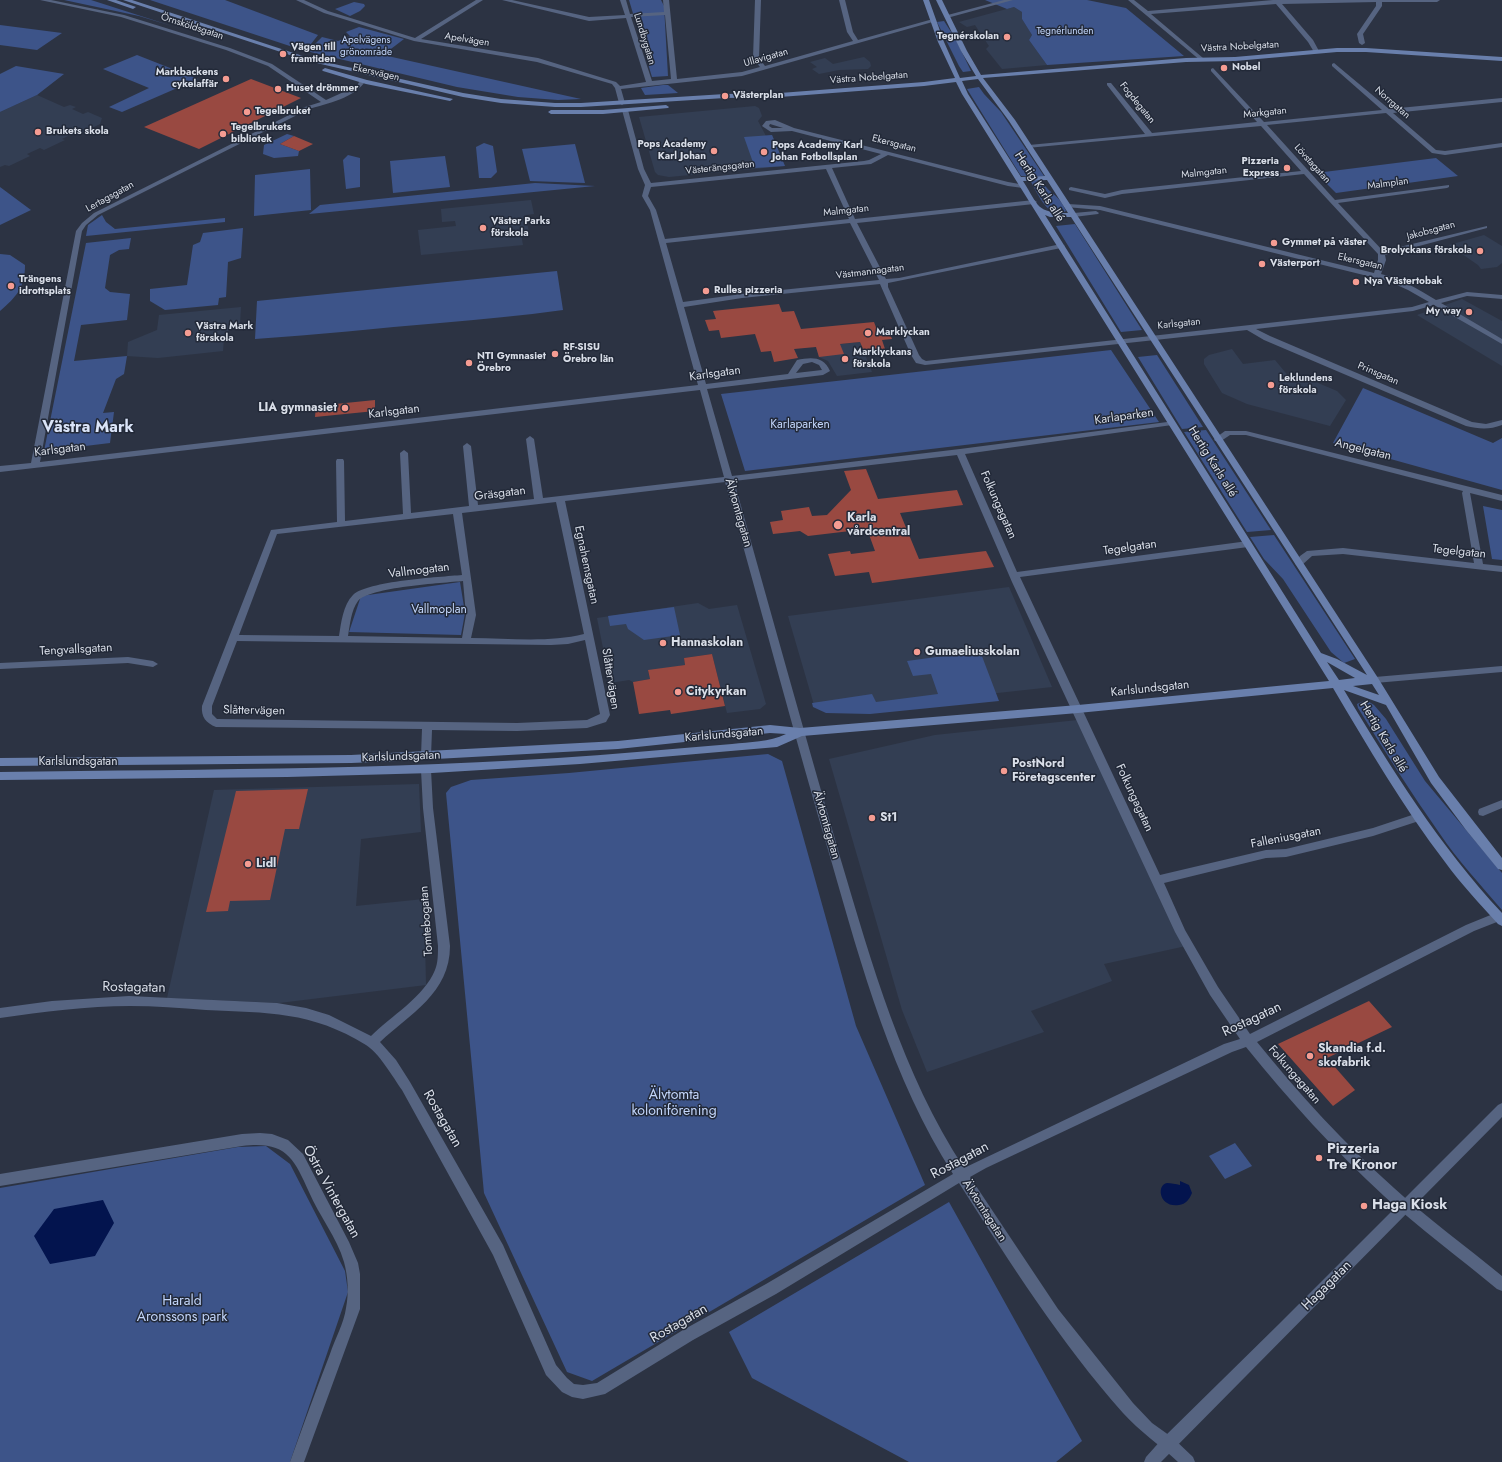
<!DOCTYPE html>
<meta charset="utf-8">
<style>
body{margin:0}
canvas{display:block;background:#2c3343}
</style>
<canvas width="1502" height="1462"></canvas>
<script>
const context = document.querySelector('canvas').getContext('2d');
context.lineJoin = 'round';
function fill(path, color) { context.fillStyle = color; context.fill(path, 'evenodd'); }
function stroke(path, color, width, dash) { context.strokeStyle = color; context.lineWidth = width; context.lineCap = dash ? 'butt' : 'round'; context.setLineDash(dash || []); context.stroke(path); }
function write(font, color, halo, rows, align = 'center') {
  context.font = font + ' Jost,sans-serif'; context.lineWidth = 3; context.setLineDash([]); context.textBaseline = 'middle'; context.strokeStyle = halo; context.fillStyle = color; for (const [text, x, y, turn = 0] of rows) {
    context.save(); context.translate(x, y); context.rotate((+turn || 0) * Math.PI / 180); context.textAlign = isNaN(turn) ? turn : align; if (halo) context.strokeText(text, 0, 0); context.fillText(text, 0, 0); context.restore();
  }
}
const built = new Path2D(`
 M1014,7L1022,12V19L1032,35L1029,40L1047,65L1002,69L986,49L989,46L975,25L967,27L959,22Z
 M864,57L870,62L871,66L868,69L839,70L819,74L812,69L817,67L810,62L825,58L833,64Z
 M37,95L64,107L70,105L76,107L72,109L83,114L88,112L102,118L100,124L82,133L78,131L62,139L65,140L44,150L40,148L27,154L30,156L9,166L5,165L0,167V112Z
 M755,106L759,108L762,116L758,121L766,136L772,135L785,166L669,177L658,175L655,172L639,117Z
 M531,200L534,214L526,215L529,233L521,234L523,245L421,255L418,230L456,226L455,221L442,222L441,209Z
 M1484,235L1502,246V263L1497,267L1481,269L1478,265L1449,245Z
 M1462,299L1502,321V366L1417,315Z
 M241,307L240,324L231,325L230,329L224,337L223,351L158,358L127,356L128,342L157,330L159,315Z
 M860,342L872,372L837,376L828,361L819,357L816,347Z
 M1232,349L1243,364L1275,360L1290,378L1307,376L1311,380L1337,391L1346,400L1330,426L1247,404L1222,393L1204,364V359L1209,355Z
 M1009,587L1052,687L825,712L814,705L788,616Z
 M698,603L709,609L737,605L766,704L760,709L727,713L712,654L684,658L685,665L648,671L650,679L633,682L629,680L610,683L597,618Z
 M1078,720L1186,946L1104,964L1112,981L1031,1011L1044,1032L927,1072L902,1010L829,759L935,735Z
 M419,784L421,832L361,839L356,906L424,899L426,985L279,1003L167,998L214,790Z`);
const green = new Path2D(`
 M64,0H91L172,26L139,16Z
 M150,0H225L318,35L311,44H315L322,37L338,41L350,36L346,32L359,27L404,39L383,55L581,99L558,100L518,97L457,87L302,50Z
 M629,0H661L664,6L668,76L652,77Z
 M985,0H1087L1126,8L1184,56L1047,65L1029,40L1032,35L1022,19V12L1014,7L1007,9Z
 M354,2L364,4L365,6L360,11L350,16L335,9Z
 M944,21L955,38L971,71L963,72L959,66L937,22Z
 M0,25L62,33L37,50L0,45Z
 M137,55L198,79L122,112L109,107L149,88L103,69Z
 M16,66L64,74L37,95L0,112V74Z
 M663,85H668L678,93L645,95L641,88Z
 M979,87L984,94L1001,112L1044,176H1021L967,89Z
 M287,134L294,136L280,144L299,151L298,156L274,158L263,154L264,145Z
 M772,135L785,166L755,168L744,137Z
 M484,143L493,146L497,172L491,178H479L476,147Z
 M575,144L585,183L530,181L522,149Z
 M348,155L360,158V187L346,189L343,160Z
 M445,156L450,187L393,193L390,161Z
 M1436,158L1458,176L1336,193L1316,173Z
 M310,169L311,210L254,216L255,175Z
 M1035,180C1044,181 1044,186 1050,191C1058,198 1061,200 1066,211C1049,221 1038,194 1031,182Z
 M535,183L595,186L309,214L320,205Z
 M0,187L31,210L0,225Z
 M102,215L106,222L115,229L225,218V222L86,236L88,225Z
 M1075,224L1142,330L1121,332L1056,226Z
 M243,228L241,258L228,262L226,297L219,298L218,305L165,310L150,301V289L187,285L193,245L200,242L203,233Z
 M131,238L129,249L119,250L110,255L105,288L110,292L130,294L127,320L81,325L74,361L127,356L124,374L116,379L103,413L114,412L110,443L44,451L86,243Z
 M0,254L10,255L25,265C25,288 16,297 0,311Z
 M557,271L563,310C522,316 481,319 440,323C378,328 317,335 255,339L257,301Z
 M1111,350L1159,422L745,471L721,394Z
 M1157,355L1203,427L1182,429L1138,357Z
 M1363,388L1493,443L1502,438V490L1333,443Z
 M1206,430L1271,530L1247,532L1184,432Z
 M1483,506L1502,510V560L1492,559Z
 M1274,535L1355,659L1344,663L1331,652L1283,579L1264,559L1250,537Z
 M460,582L465,613L461,635L349,632L361,596Z
 M674,607L680,635L644,640L628,629L626,624L610,626L608,616Z
 M980,651L999,701L870,714L826,713L813,707L812,703L872,694L876,702L938,694L931,674L913,676L907,661Z
 M1366,700L1374,705L1386,719L1425,781L1502,873V910C1481,885 1458,861 1440,834C1411,793 1384,750 1358,708L1357,704Z
 M768,754L782,761L856,1026L925,1185L592,1381L567,1372L484,1193L446,793L451,787L471,780L569,773Z
 M1235,1143L1252,1166L1225,1179L1209,1156Z
 M266,1146L290,1164L345,1271L348,1292L290,1462H0V1188L238,1147Z
 M949,1202L1082,1441L1056,1462H909L752,1378L729,1332Z`);
const water = new Path2D(`
 M1180,1181L1189,1185L1192,1193C1189,1200 1186,1204 1179,1205C1159,1208 1156,1185 1167,1183C1171,1183 1176,1184 1180,1185Z
 M103,1200L114,1223L95,1256L50,1264L34,1236L54,1209Z`);
const building = new Path2D(`
 M251,79L301,98L199,149L144,127Z
 M294,136L313,144L299,151L280,144Z
 M779,304L782,312L794,311L801,329L874,322L877,330L888,329L892,339L882,340L885,349L864,351L860,342L840,344L844,354L819,357L816,347L794,349L798,358L774,362L771,351L761,352L755,334L721,338L719,330L709,331L705,320L716,319L713,311Z
 M375,400V411L315,417L316,406Z
 M866,469L878,499L957,490L963,505L900,513L919,559L986,551L994,567L872,583L869,572L835,576L828,554L850,551L851,554L875,551L867,529L808,536L800,531L773,534L770,522L783,520L781,511L809,507L812,516L827,515L851,490L844,471Z
 M712,654L725,706L671,714L670,710L639,714L633,682L650,679L648,670L685,665L684,658Z
 M308,789L299,829H285L270,900L230,901L228,911L206,912L236,791Z
 M1369,1001L1392,1027L1327,1058L1355,1090L1333,1106L1278,1044Z`);
const minor = new Path2D(`
 M40,0H51L124,15L230,48L272,64L326,100L357,86L360,80L365,81C357,97 326,104 309,109L98,215L86,225L82,231L40,462L698,385L650,210L642,196L645,185L638,169L622,110L623,109L628,110L644,169L651,183L864,161L869,160L881,154L792,131L771,132L762,126L766,121L775,120L794,128L1008,182L1025,185V187L1023,188L1008,186L888,155L871,164L832,168L855,219L1034,200L1037,202L1034,204L857,223L886,279L899,278L1061,244L1065,246L1061,248L888,283V287L919,355L922,359L926,361L1412,307L1429,302L1408,290L1388,281L1100,210L1066,207L1065,206L1068,204L1100,206L1374,273L1378,260V254L1304,174L1122,194L1105,198L1069,190V188L1071,187L1105,194L1122,190L1301,171L1261,126L1027,148L1026,147L1029,145L1145,134L1107,85V83H1111L1152,133L1257,122L1211,71V69L1213,68L1264,122L1382,110L1332,66V64L1334,63L1389,109L1502,98V102L1393,113L1436,150L1445,151L1502,143V147L1445,155L1432,153L1386,113L1267,125L1335,200L1449,185V187L1447,188L1338,203L1383,251L1487,226V228L1385,255L1386,260L1381,274C1401,279 1418,289 1436,300L1467,292L1502,295V299L1467,296L1441,303L1502,339V344L1434,305L1413,311L1256,329L1270,336L1472,422L1486,424L1502,420V425C1489,430 1479,429 1466,426L1264,340L1247,330L925,365L916,363L911,355L880,284L742,298L684,307L706,384L788,374L797,360C811,357 824,356 830,371L823,375L707,389L732,476L960,449L1175,421V425H1172L965,454L1017,572L1248,541L1252,544L1248,547L1020,577L1160,875L1266,850L1286,849L1373,828L1418,813L1422,814L1423,817L1422,820L1373,836L1286,857L1266,858L1164,883L1185,930L1218,987L1250,1034L1466,925L1498,912L1502,914V920L1474,931L1257,1042C1299,1094 1344,1143 1394,1188C1428,1219 1466,1246 1502,1276V1291L1497,1289C1460,1258 1420,1229 1384,1196C1334,1150 1289,1100 1246,1047L1232,1052L986,1168L970,1177L1058,1309L1133,1403L1152,1423L1173,1438L1193,1457L1195,1462H1178C1160,1445 1140,1432 1123,1413C1061,1343 1010,1263 959,1183L776,1294L693,1340L605,1394L583,1399L572,1397L562,1392L546,1375L493,1255L402,1090C393,1077 379,1053 366,1045C311,1011 268,1013 206,1010C180,1008 155,1006 130,1006C87,1006 43,1012 0,1018V1008L52,1001L129,996L277,1003L306,1008L329,1015L371,1036C390,1017 425,996 435,970C438,963 438,954 438,946L423,808L421,770L422,767H430L431,770L433,808L450,946C450,993 410,1014 380,1042L396,1060L410,1082L503,1245L556,1365L567,1378L574,1384L583,1385L597,1383L683,1330L766,1284L953,1174C892,1078 862,968 831,860C794,735 761,608 725,482L565,501L610,715L606,722L587,728L517,731L432,730L431,756L430,759H422L421,756L422,729L216,727C206,723 201,717 202,706L271,530L337,522L336,461L337,459H343L344,461L345,521L403,514L400,453L404,450L408,453L411,513L469,506L463,446L467,443L471,446L478,505L534,499L526,439L530,436L534,439L543,498L724,477L700,390L0,472V466L31,463L76,231L82,223L94,213L305,107L321,102L268,66L226,50L121,17ZM770,124L783,128H772L769,126ZM826,169L849,219L665,239L656,210L648,196L651,187ZM850,223L879,280L742,294L683,302L666,243ZM812,362L819,365L822,370L796,373L803,364ZM957,455L1012,582L1175,932L1210,995L1240,1039L1224,1044L964,1168C902,1073 872,964 840,857C804,732 769,606 734,481ZM556,502L584,634C548,643 508,638 471,638L476,615L462,513ZM453,514L462,575C440,577 367,581 353,595C343,605 341,623 339,636L239,635L277,534ZM463,581L466,615L462,638L348,636C350,625 351,610 358,601C369,587 443,583 463,581ZM585,640L600,714L587,720L517,723L217,719L212,714V706L237,641L551,645L568,644Z
 M296,0H304L328,11L415,38L476,0H483L421,39L538,58L616,82L620,86L646,82L626,18L589,21L502,0H512L589,17L625,15L620,0H626L630,14L664,12L663,0H669L677,79L742,72L760,67L753,58L755,0H761L759,58L765,66L853,41L847,32L839,0H845L853,32L858,40L933,19L936,21L742,76L621,89L625,103L622,105L619,103L615,88L612,84L537,62L414,41L324,13ZM665,15L671,79L652,81L631,17Z
 M1004,0H1013L947,18L944,16Z
 M1128,0H1134L1148,11L1273,0H1440L1437,2H1382V6L1363,34L1365,43L1362,45L1359,43L1357,34L1376,6V2L1282,4L1313,40L1319,51L1316,53L1314,52L1308,42L1276,4L1151,14L1203,58L1204,59L1201,61Z
 M1096,211L1099,213L1098,214L1074,217L1071,215L1074,213Z
 M1225,431H1246L1502,495V501L1470,493L1483,564L1502,566V572L1343,554L1312,556L1302,565H1296L1295,563L1300,556L1307,551L1343,548L1474,563L1462,493L1463,491L1246,435H1230L1221,441H1215L1214,439Z
 M128,657L153,661L158,664L153,667L128,663L0,669V663Z
 M1502,666V672L1375,683L1370,680L1375,677Z
 M1502,800V808L1483,816L1479,815L1478,812L1479,809Z
 M260,1133L272,1134L288,1140L303,1154L349,1242L358,1263L360,1274V1309L304,1462H290C303,1426 316,1390 330,1354C335,1339 344,1323 346,1308C349,1294 348,1276 344,1262C337,1237 319,1216 309,1192C293,1156 285,1141 242,1146L0,1186V1174L242,1134Z`);
const tertiary = new Path2D(`
 M1502,1103V1117L1161,1462H1144L1146,1457L1163,1438L1279,1324L1498,1105Z`);
const secondary = new Path2D(`
 M107,0H116L136,7L133,9Z
 M123,0H132L312,59L463,93L501,99L555,103H581L725,94L780,93L924,82L955,78L938,42L923,0H929L944,42L960,78L976,76L961,51L936,0H942L967,51L981,75L1186,58L1235,57L1337,48H1366L1502,57V61L1366,52H1337L1235,61L1186,62L983,78L1015,120L1077,215L1378,678L1439,777L1502,858V870L1498,869L1466,830L1431,783L1386,705L1344,690C1392,770 1439,845 1502,913V926L1498,924C1480,904 1461,884 1445,862C1403,807 1368,747 1333,688L1078,713L802,736L777,747L580,764L432,773L287,777L0,780V772C213,769 425,770 637,752C669,749 700,747 732,744C750,742 769,742 786,734L770,733L618,749L399,761L351,763L0,766V758L351,755L618,741L770,725L800,728L1078,705L1329,681L962,94L956,82L924,86L780,97L725,98L581,107H555L501,103L463,97L308,61ZM978,79L1009,121L1045,176L1021,177L968,94L962,81ZM1047,180L1068,213C1036,213 1039,206 1023,181ZM1045,215L1050,217H1071L1367,675L1337,659L1321,653ZM1327,662L1355,678L1339,680ZM1372,684L1379,695L1353,686Z
 M325,68L367,80L453,99L450,101L366,84L323,71L322,70Z
 M666,105L669,107L668,108L603,114H551L548,112L551,110H603Z`);
const markers = [
 [1007,37,4,"#f59c92"],
 [283,54,4,"#f59c92"],
 [1224,68,4,"#f59c92"],
 [226,79,4,"#f59c92"],
 [278,89,4,"#f59c92"],
 [725,96,4,"#f59c92"],
 [247,112,4,"#f59c92"],
 [38,132,4,"#f59c92"],
 [223,134,4,"#f59c92"],
 [714,151,4,"#f59c92"],
 [764,152,4,"#f59c92"],
 [1287,168,4,"#f59c92"],
 [483,228,4,"#f59c92"],
 [1274,243,4,"#f59c92"],
 [1480,251,4,"#f59c92"],
 [1262,264,4,"#f59c92"],
 [1356,282,4,"#f59c92"],
 [11,286,4,"#f59c92"],
 [706,291,4,"#f59c92"],
 [1469,312,4,"#f59c92"],
 [188,333,4,"#f59c92"],
 [868,333,4,"#f59c92"],
 [555,354,4,"#f59c92"],
 [845,359,4,"#f59c92"],
 [469,363,4,"#f59c92"],
 [1271,385,4,"#f59c92"],
 [345,408,4,"#f59c92"],
 [838,525,5,"#f59c92"],
 [663,643,4,"#f59c92"],
 [917,652,4,"#f59c92"],
 [678,692,4,"#f59c92"],
 [1004,771,4,"#f59c92"],
 [872,818,4,"#f59c92"],
 [248,864,4,"#f59c92"],
 [1310,1056,4,"#f59c92"],
 [1319,1158,4,"#f59c92"],
 [1364,1206,4,"#f59c92"]
];
const farStreetnames = [
 ["Örnsköldsgatan",192,27,18],
 ["Lundbygatan",644,39,73],
 ["Apelvägen",467,40,9],
 ["Västra Nobelgatan",1240,47,-3],
 ["Ullavigatan",766,58,-16],
 ["Ekersvägen",376,73,13],
 ["Västra Nobelgatan",869,78,-4],
 ["Fogdegatan",1137,103,51],
 ["Norrgatan",1392,103,41],
 ["Markgatan",1265,113,-6],
 ["Ekersgatan",894,144,14],
 ["Lövstagatan",1312,164,48],
 ["Västerängsgatan",720,168,-6],
 ["Malmgatan",1204,173,-6],
 ["Malmplan",1388,184,-8],
 ["Lertagsgatan",110,197,-29],
 ["Malmgatan",846,211,-6],
 ["Jakobsgatan",1431,231,-15],
 ["Ekersgatan",1360,262,13],
 ["Västmannagatan",870,272,-7],
 ["Karlsgatan",1179,324,-6],
 ["Prinsgatan",1378,374,23]
];
const farParknames = [
 ["Tegnérlunden",1065,32],
 ["Apelvägens",366,41],
 ["grönområde",366,53]
];
const farPoinames = [
 ["Tegnérskolan",999,37,"right"],
 ["Vägen till",291,48],
 ["framtiden",291,60],
 ["Nobel",1232,68],
 ["Markbackens",218,73,"right"],
 ["cykelaffär",218,85,"right"],
 ["Huset drömmer",286,89],
 ["Västerplan",733,96],
 ["Tegelbruket",255,112],
 ["Tegelbrukets",231,128],
 ["bibliotek",231,140],
 ["Brukets skola",46,132],
 ["Pops Academy",706,145,"right"],
 ["Karl Johan",706,157,"right"],
 ["Pops Academy Karl",772,146],
 ["Johan Fotbollsplan",772,158],
 ["Pizzeria",1279,162,"right"],
 ["Express",1279,174,"right"],
 ["Väster Parks",491,222],
 ["förskola",491,234],
 ["Gymmet på väster",1282,243],
 ["Brolyckans förskola",1472,251,"right"],
 ["Västerport",1270,264],
 ["Trängens",19,280],
 ["idrottsplats",19,292],
 ["Nya Västertobak",1364,282],
 ["Rulles pizzeria",714,291],
 ["My way",1461,312,"right"],
 ["Västra Mark",196,327],
 ["förskola",196,339],
 ["Marklyckan",876,333],
 ["RF-SISU",563,348],
 ["Örebro län",563,360],
 ["Marklyckans",853,353],
 ["förskola",853,365],
 ["NTI Gymnasiet",477,357],
 ["Örebro",477,369],
 ["Leklundens",1279,379],
 ["förskola",1279,391]
];
const streetNames = [
 ["Hertig Karls allé",1039,187,57],
 ["Karlsgatan",715,374,-8],
 ["Karlsgatan",394,412,-7],
 ["Karlaparken",1124,417,-8],
 ["Karlsgatan",60,450,-7],
 ["Angelgatan",1363,450,14],
 ["Hertig Karls allé",1212,462,58],
 ["Gräsgatan",500,494,-7],
 ["Folkungagatan",998,505,66],
 ["Älvtomtagatan",738,513,74],
 ["Tegelgatan",1130,548,-8],
 ["Tegelgatan",1459,552,6],
 ["Egnahemsgatan",586,565,78],
 ["Vallmogatan",419,571,-7],
 ["Tengvallsgatan",76,650,-3],
 ["Slåttervägen",610,679,81],
 ["Karlslundsgatan",1150,689,-6],
 ["Slåttervägen",254,711,1],
 ["Karlslundsgatan",724,735,-5],
 ["Hertig Karls allé",1383,737,59],
 ["Karlslundsgatan",401,757,-2],
 ["Karlslundsgatan",78,762],
 ["Folkungagatan",1134,798,65],
 ["Älvtomtagatan",826,825,74],
 ["Falleniusgatan",1286,838,-11],
 ["Tomtebogatan",427,921,-94],
 ["Folkungagatan",1294,1075,49],
 ["Älvtomtagatan",984,1211,57]
];
const poiNames = [
 ["LIA gymnasiet",337,408,"right"],
 ["Karla",847,518],
 ["vårdcentral",847,532],
 ["Hannaskolan",671,643],
 ["Gumaeliusskolan",925,652],
 ["Citykyrkan",686,692],
 ["PostNord",1012,764],
 ["Företagscenter",1012,778],
 ["St1",880,818],
 ["Lidl",256,864],
 ["Skandia f.d.",1318,1049],
 ["skofabrik",1318,1063]
];
const parkNames = [
 ["Karlaparken",800,425],
 ["Vallmoplan",439,610]
];
const nearStreetnames = [
 ["Rostagatan",134,988,1],
 ["Rostagatan",1252,1020,-25],
 ["Rostagatan",442,1119,60],
 ["Rostagatan",960,1161,-28],
 ["Östra Vintergatan",331,1192,61],
 ["Hagagatan",1327,1286,-45],
 ["Rostagatan",679,1324,-30]
];
const nearParknames = [
 ["Älvtomta",674,1096],
 ["koloniförening",674,1112],
 ["Harald",182,1302],
 ["Aronssons park",182,1318]
];
const nearPoinames = [
 ["Pizzeria",1327,1150],
 ["Tre Kronor",1327,1166],
 ["Haga Kiosk",1372,1206]
];
const districtNames = [
 ["Västra Mark",88,428]
];
fill(built, '#333e53');
fill(green, '#3d5489');
fill(water, '#03144e');
fill(building, '#994941');
fill(minor, '#566481');
fill(tertiary, '#566481');
fill(secondary, '#697fac');
for (const [x, y, r, color] of markers) { const dot = new Path2D(); dot.arc(x, y, r, 0, 2 * Math.PI); context.fillStyle = color; context.fill(dot); stroke(dot, '#222938', 1.5); }
write('10px', '#d9dee8', '#222938', farStreetnames);
write('10px', '#c3d6fb', '#222938', farParknames);
write('bold 10px', '#d9dee8', '#222938', farPoinames, 'left');
write('12px', '#d9dee8', '#222938', streetNames);
write('bold 12px', '#d9dee8', '#222938', poiNames, 'left');
write('12px', '#c3d6fb', '#222938', parkNames);
write('14px', '#d9dee8', '#222938', nearStreetnames);
write('14px', '#c3d6fb', '#222938', nearParknames);
write('bold 14px', '#d9dee8', '#222938', nearPoinames, 'left');
write('bold 16px', '#dae4f8', '#222938', districtNames);
</script>
